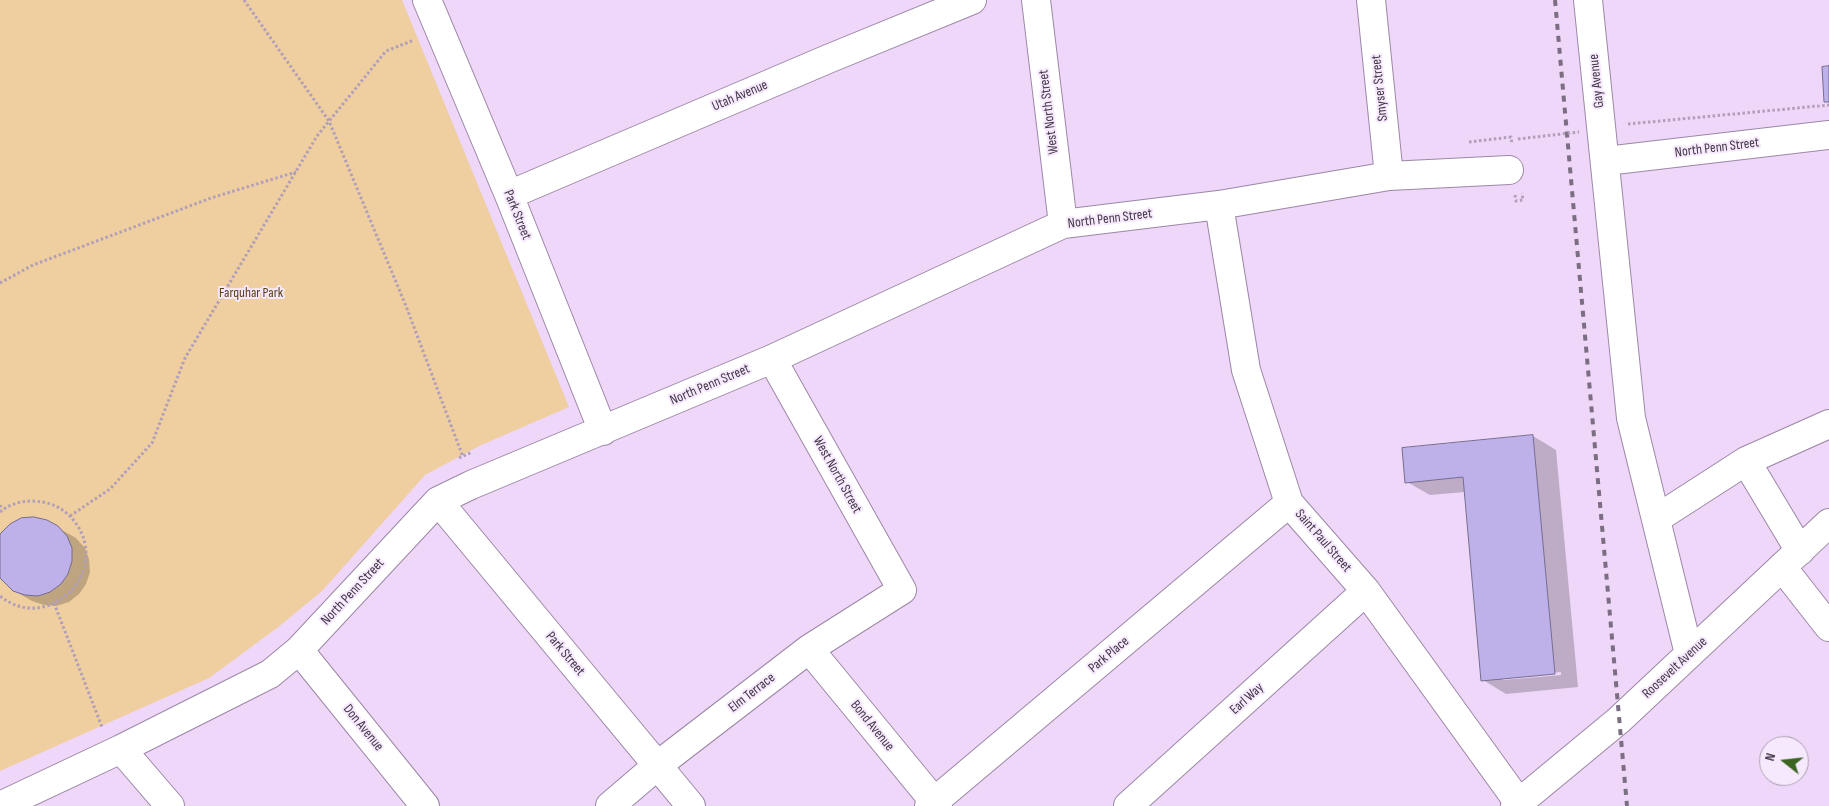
<!DOCTYPE html>
<style>
body{margin:0}
#map{position:relative;width:1829px;height:806px;overflow:hidden;background:#eed7f9;font-family:"Sofia Sans Condensed",sans-serif}
canvas{display:block}
.north{position:absolute;left:1759px;top:736px;width:50px;height:50px;box-sizing:border-box;background:#f6e8fd;border:1px solid #ada1b3;border-radius:50%;rotate:286deg;font-size:14px;font-weight:700;line-height:20px;text-align:center;color:#403744}
.north::after{content:'';display:block;margin:auto;width:18px;height:22px;background:#3c6521;clip-path:polygon(50% 0,100% 100%,50% 72%,0 100%)}
</style>
<div id="map">
<canvas width="1829" height="806"></canvas>
<div class="north">N</div>
</div>
<script>
const context = document.querySelector('canvas').getContext('2d');
context.lineJoin = 'round';
function fill(path, color) { context.fillStyle = color; context.fill(path, 'evenodd'); }
function stroke(path, color, width, dash) { context.strokeStyle = color; context.lineWidth = width; context.lineCap = dash ? 'butt' : 'round'; context.setLineDash(dash || []); context.stroke(path); }
function write(font, color, halo, rows, align = 'center') {
  context.font = font + ' "Sofia Sans Condensed",sans-serif'; context.lineWidth = 4; context.setLineDash([]); context.textBaseline = 'middle'; context.strokeStyle = halo; context.fillStyle = color; for (const [text, x, y, turn = 0] of rows) {
    context.save(); context.translate(x, y); context.rotate((+turn || 0) * Math.PI / 180); context.textAlign = isNaN(turn) ? turn : align; if (halo) context.strokeText(text, 0, 0); context.fillText(text, 0, 0); context.restore();
  }
}
const green = new Path2D(`
 M0,0H402L569,407L479,446L425,475L322,591L277,628L209,678L0,771Z`);
const shadow = new Path2D(`
 M1533,436L1556,450L1578,687L1506,694L1483,680L1465,492L1430,495L1407,482ZM1561,672V675L1503,680V678Z
 M46,521L76,538L85,548L89,559L90,572L86,584L79,594L69,602L56,606L44,605L32,601L13,590L0,576V537Z`);
const building = new Path2D(`
 M1829,66V102H1824L1822,67Z
 M1533,435L1555,674L1481,681L1463,477L1405,483L1402,448Z
 M34,517L47,520L58,526L67,536L72,548V561L68,574L61,584L50,592L38,596L25,595L13,591L0,578V534L10,524L21,518Z`);
const path = new Path2D(`
 M244,0L329,121L406,306L463,457
 M1628,124L1829,105
 M1469,142L1511,137L1512,144
 M1515,195L1516,201L1523,200L1522,193
 M0,283L33,265L211,198L296,172
 M459,458L472,452
 M0,505L2,510
 M0,512C13,501 31,499 47,503C59,506 68,513 75,522C112,572 48,635 0,596
 M70,516L110,489L152,443L185,358L317,136L386,51L414,40
 M54,603L102,727`);
const minor = new Path2D(`
 M427,0L509,195L603,431
 M1036,0L1063,224
 M1371,0L1389,176
 M1588,0L1631,418L1689,654
 M1606,161L1829,135
 M509,195L828,59L972,0
 M1219,205L1246,370L1289,503L1366,591L1519,803
 M1746,461L1800,551
 M438,501L691,806
 M1656,519L1746,461L1829,424
 M1782,567L1829,627
 M809,649L938,806
 M299,650L425,806
 M121,749L170,806
 M0,806L121,749L270,674L299,650L438,501L471,485L772,359L1063,224L1219,205L1389,176L1509,170
 M610,806L658,765L809,649L902,590L772,359
 M929,806L1289,503
 M1128,806L1366,591`);
const major = new Path2D(`
 M1515,806L1619,720L1829,523`);
const rail = new Path2D(`
 M1555,0L1627,806`);
const pathBridge = new Path2D(`
 M1518,139L1579,132`);
const streetNames = [
 ["Gay Avenue",1597,81,-96],
 ["Smyser Street",1380,88,-96],
 ["Utah Avenue",740,96,-23],
 ["West North Street",1049,112,-97],
 ["North Penn Street",1717,148,-7],
 ["Park Street",517,215,68],
 ["North Penn Street",1110,219,-7],
 ["North Penn Street",710,385,-23],
 ["West North Street",837,475,61],
 ["Saint Paul Street",1323,541,49],
 ["North Penn Street",353,592,-47],
 ["Park Street",565,654,50],
 ["Park Place",1109,655,-40],
 ["Roosevelt Avenue",1675,668,-43],
 ["Elm Terrace",752,693,-38],
 ["Earl Way",1247,699,-42],
 ["Bond Avenue",872,726,51],
 ["Don Avenue",363,728,51]
];
const parkNames = [
 ["Farquhar Park",251,293]
];
fill(green, '#efcea0');
fill(shadow, '#0003');
fill(building, '#beb1ea');
stroke(building, '#756d8f', 1);
stroke(minor, '#9c87a6', 30);
stroke(major, '#9c87a6', 30);
stroke(path, '#b19fba', 3, [2.5, 2.5]);
stroke(minor, '#fff', 28);
stroke(major, '#fff', 28);
stroke(rail, '#7c6e82', 4, [6, 6]);
stroke(pathBridge, '#b19fba', 3, [2.5, 2.5]);
write('14px', '#403744', '#f6e8fd', streetNames);
write('14px', '#583d15', '#f6e8fd', parkNames);
</script>
